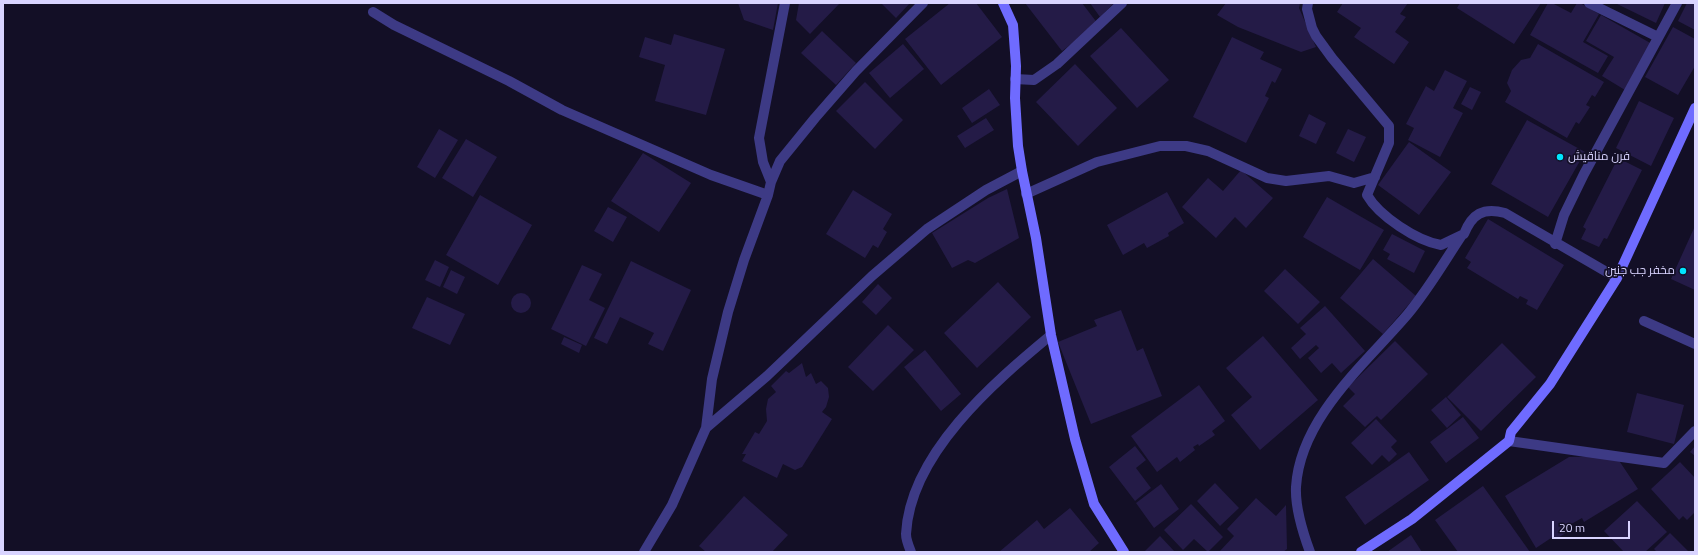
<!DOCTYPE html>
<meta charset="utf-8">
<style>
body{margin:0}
#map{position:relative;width:1698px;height:555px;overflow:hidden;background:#130f26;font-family:"Titillium Web",sans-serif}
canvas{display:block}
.frame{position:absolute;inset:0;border:4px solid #d9d4ff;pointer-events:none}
.scale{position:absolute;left:1552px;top:521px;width:78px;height:18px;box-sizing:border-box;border:2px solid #d9d4ff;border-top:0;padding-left:5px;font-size:12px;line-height:14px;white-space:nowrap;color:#d9d4ff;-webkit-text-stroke:3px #130f26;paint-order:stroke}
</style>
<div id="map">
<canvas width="1698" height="555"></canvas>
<div class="frame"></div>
<div class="scale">20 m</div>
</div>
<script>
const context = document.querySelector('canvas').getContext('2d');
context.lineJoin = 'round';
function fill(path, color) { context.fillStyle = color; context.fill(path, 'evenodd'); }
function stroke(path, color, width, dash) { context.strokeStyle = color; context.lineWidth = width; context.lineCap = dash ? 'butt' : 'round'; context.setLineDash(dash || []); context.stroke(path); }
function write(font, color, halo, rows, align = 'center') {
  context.font = font + ' "Titillium Web",Cairo,sans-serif'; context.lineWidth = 3.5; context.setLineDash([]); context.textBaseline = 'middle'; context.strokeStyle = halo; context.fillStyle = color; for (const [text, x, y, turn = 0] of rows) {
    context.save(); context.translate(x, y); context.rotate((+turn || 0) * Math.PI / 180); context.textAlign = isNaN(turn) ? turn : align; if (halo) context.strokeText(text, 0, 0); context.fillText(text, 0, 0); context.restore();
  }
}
const building = new Path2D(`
 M738,3H778L773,30L744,20Z
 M799,3H840L810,34L796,20Z
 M881,3H910L896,18Z
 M950,3H976L1002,37L941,85L905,39Z
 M1025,3H1082L1098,24L1062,51Z
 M1090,3H1114L1100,17Z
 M1226,3H1300L1299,8L1316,47L1301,52L1238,27L1217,15Z
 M1343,3H1408L1400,14L1406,17L1395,32L1409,42L1394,64L1354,37L1361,28L1337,12Z
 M1460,3H1541L1514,44L1457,8Z
 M1548,3H1552L1571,13L1577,3H1580L1599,14L1583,42L1608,56L1598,73L1530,35Z
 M1615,3H1665L1656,23Z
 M1687,3H1695V30L1678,21Z
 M1601,15L1652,44L1625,90L1602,76L1614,57L1586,41Z
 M1673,27L1695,39V66L1678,95L1645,77Z
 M1121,28L1169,80L1137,108L1090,56Z
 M822,31L856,63L836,85L801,53Z
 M674,34L725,49L706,115L655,101L665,65L639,57L645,37L671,45Z
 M1232,37L1264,52L1260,59L1282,69L1275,83L1272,81L1265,96L1269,98L1246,143L1193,117Z
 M903,44L924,69L890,98L869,73Z
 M1538,44L1604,82L1595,97L1592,95L1586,105L1590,107L1579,124L1576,122L1567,138L1505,102L1511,91L1507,83L1512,70L1521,60L1530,58Z
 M1075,64L1117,108L1078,146L1036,102Z
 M1445,70L1467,81L1453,108L1463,113L1440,157L1408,140L1414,128L1406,124L1426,86L1434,91Z
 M865,82L903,120L875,149L836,111Z
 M1470,87L1481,92L1472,110L1461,104Z
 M989,89L1000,105L972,123L962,108Z
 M1639,101L1674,118L1651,166L1616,148Z
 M1309,114L1326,123L1316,144L1299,136Z
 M986,118L994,130L965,148L957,136Z
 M1527,120L1585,152L1548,217L1491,184Z
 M439,129L458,140L435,178L417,167Z
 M1348,129L1366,137L1354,162L1336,153Z
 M466,139L497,157L473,197L442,178Z
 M1409,142L1451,172L1419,215L1378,185Z
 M643,153L691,183L659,232L611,201Z
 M1618,158L1642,170L1607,239L1604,238L1599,247L1581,239L1586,229L1583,227Z
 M1241,170L1273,198L1246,228L1235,217L1216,238L1182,207L1208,178L1223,191Z
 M1007,189L1019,238L975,263L968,260L952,268L932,233L988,198Z
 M853,190L892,214L883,229L887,232L878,248L873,245L865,258L826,234Z
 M1167,192L1184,223L1168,233L1169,236L1147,248L1144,243L1123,255L1107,225Z
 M480,195L532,225L498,285L446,255Z
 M1327,197L1384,230L1360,270L1303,237Z
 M608,207L627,217L613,242L594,231Z
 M1488,219L1564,265L1537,310L1526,304L1528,300L1520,296L1518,299L1467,268L1471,262L1465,258Z
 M1695,226V290L1671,279Z
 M1392,234L1425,251L1414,273L1387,259L1390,254L1383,250Z
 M1373,259L1416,296L1383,334L1340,298Z
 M435,260L449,267L440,287L425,280Z
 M631,261L691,290L663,351L648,344L654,333L620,317L607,344L594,338Z
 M582,265L602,274L589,300L605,308L586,346L551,329Z
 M1285,269L1320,302L1298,324L1264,291Z
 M451,270L465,277L457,294L443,287Z
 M998,282L1031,317L977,368L944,333Z
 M878,284L892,298L876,315L862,302Z
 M511 303a10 10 0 1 1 20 0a10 10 0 1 1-20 0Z
 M427,297L465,314L450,345L412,328Z
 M1325,306L1365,351L1341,373L1332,363L1321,373L1308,358L1319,348L1316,345L1300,359L1291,348L1306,334L1300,328Z
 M1121,310L1137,351L1143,348L1162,396L1091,424L1058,342L1097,326L1094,320Z
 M888,325L914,350L873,391L848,367Z
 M1263,336L1318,400L1260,450L1231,415L1252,397L1226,368Z
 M564,337L582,345L579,353L561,344Z
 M1395,341L1428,374L1381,420L1377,416L1365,427L1343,406L1355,394L1348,387Z
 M1502,343L1536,377L1481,431L1447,397Z
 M925,350L961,394L941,411L904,367Z
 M802,363L806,377L811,373L816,384L821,381L828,388L829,397L826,407L822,412L832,419L802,467L795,470L783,464L777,478L742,461L746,454H742L755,432L759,434L767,421L766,409L768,399L776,392L771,386L786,371L789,373Z
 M1199,385L1225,421L1212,431L1215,435L1199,446L1198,444L1193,447L1195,450L1180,462L1177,457L1157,472L1131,436Z
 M1637,393L1684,405L1674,444L1627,432Z
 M1446,397L1461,415L1447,428L1431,410Z
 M1463,417L1479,438L1446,463L1430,442Z
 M1376,419L1397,441L1391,447L1397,454L1389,462L1382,455L1372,465L1351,443Z
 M1135,446L1146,460L1136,468L1151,488L1135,501L1109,467Z
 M1695,446V456L1690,452Z
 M1409,452L1429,480L1365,525L1345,497Z
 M1616,456L1638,489L1584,522L1582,518L1566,527L1569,531L1556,539L1554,536L1536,548L1505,496L1569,457Z
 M1680,462L1695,478V512L1687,520L1683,516L1679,520L1651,489Z
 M1215,483L1239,508L1220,526L1197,501Z
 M1161,484L1179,509L1154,528L1136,503Z
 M1483,486L1530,552H1458L1435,520Z
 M744,496L788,535L772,552H706L699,546Z
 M1256,498L1276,516L1286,505L1287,549L1283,552H1219L1234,536L1227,529Z
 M1637,501L1667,532L1645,552H1624L1604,531Z
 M1191,504L1223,537L1208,552L1194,539L1183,550L1164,530Z
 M1070,508L1099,543L1089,552H999L1037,520L1044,529Z
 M1670,533L1689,552H1657L1654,549Z
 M1411,535L1422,552H1387Z
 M1160,536L1175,552H1144Z`);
const street = new Path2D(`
 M1308,3L1307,9L1312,28L1316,36L1332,58L1389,126V143L1367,195C1379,216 1417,241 1441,245L1464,234C1472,214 1483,207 1505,213L1617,278
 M1589,3L1658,37
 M373,12L394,25L509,81L562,110L711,175L768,195
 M1015,79L1034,80L1057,64L1122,3
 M771,182L780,161L815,118L856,71L923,3
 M1026,194L1097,162L1160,146H1186L1208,151L1267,178L1286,181L1329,176L1354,183L1375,177
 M1555,244L1564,215L1584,174L1677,3
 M1644,321L1695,344
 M706,428L767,376L872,276L927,229L986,190L1022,171
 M1509,441L1664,463L1695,431
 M644,552L672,505L706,428L712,379L728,312L744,260L768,195L771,182L763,162L759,138L785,3
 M911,552C909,547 906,540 906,534C910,454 993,383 1051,335
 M1310,552C1303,533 1295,508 1296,487C1300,418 1365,364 1407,315C1428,290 1444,262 1462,235`);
const secondary = new Path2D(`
 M1003,3L1013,25L1016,66L1015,98L1018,146L1022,171L1036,238L1051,335L1075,439L1094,504L1124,552
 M1361,552L1412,519L1509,441L1511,432L1550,384L1617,278L1695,108`);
const markers = [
 [1560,157,4,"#00e5ff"],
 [1683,271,4,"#00e5ff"]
];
const poiNames = [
 ["فرن مناقيش",1568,157],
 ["مخفر جب جنين",1675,271,"right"]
];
fill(building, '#241b47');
stroke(street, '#3d3a85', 10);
stroke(secondary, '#6f6bff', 10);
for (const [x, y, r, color] of markers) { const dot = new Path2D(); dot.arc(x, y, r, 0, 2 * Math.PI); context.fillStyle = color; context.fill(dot); stroke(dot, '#130f26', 1.5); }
write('12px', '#d9d4ff', '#130f26', poiNames, 'left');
</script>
